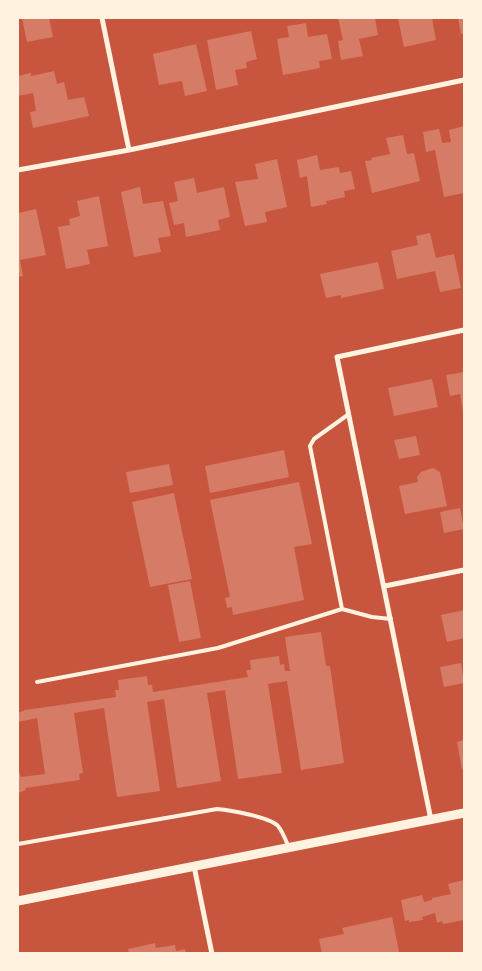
<!DOCTYPE html>
<style>
body{margin:0}
#map{position:relative;width:482px;height:971px;overflow:hidden;background:#c8553d;font-family:Figtree,sans-serif}
canvas{display:block}
.frame{position:absolute;inset:0;border:19px solid #fff3e0;pointer-events:none}
</style>
<div id="map">
<canvas width="482" height="971"></canvas>
<div class="frame"></div>
</div>
<script>
const context = document.querySelector('canvas').getContext('2d');
context.lineJoin = 'round';
function fill(path, color) { context.fillStyle = color; context.fill(path, 'evenodd'); }
function stroke(path, color, width, dash) { context.strokeStyle = color; context.lineWidth = width; context.lineCap = dash ? 'butt' : 'round'; context.setLineDash(dash || []); context.stroke(path); }
const building = new Path2D(`
 M22,18H49L53,37L27,42Z
 M338,18H375L378,35L359,39L363,56L341,60L338,41L343,40Z
 M398,18H432L436,40L404,47Z
 M458,18H464V33L461,34Z
 M306,23L308,37L327,34L332,59L319,61L320,68L283,75L277,39L289,37L287,26Z
 M251,31L257,59L246,62L247,68L235,70L238,85L216,90L207,40Z
 M196,44L207,91L185,96L182,81L159,85L153,54Z
 M54,71L57,84L64,82L68,100L84,97L89,116L33,128L30,112L36,111L33,93L18,96V76L31,73V76Z
 M464,126V193L444,197L435,150L426,152L423,132L439,129L442,143L451,142L449,130Z
 M403,135L407,154L414,153L420,181L372,193L365,161L372,160L371,158L390,154L386,138Z
 M317,155L320,170L339,167L340,173L351,171L355,189L344,191L345,197L326,201L327,204L311,207L307,176L300,178L297,160Z
 M277,159L287,207L265,212L267,222L245,226L235,182L258,179L255,164Z
 M194,178L197,193L224,187L230,217L218,220L220,230L186,237L184,223L174,225L169,203L178,201L174,182Z
 M140,187L143,204L163,201L171,236L158,238L161,252L134,257L121,192Z
 M99,196L108,246L87,250L90,264L66,269L58,227L70,225L69,219L80,216L77,201Z
 M36,209L46,255L20,260L23,276L18,277V213Z
 M430,233L436,258L454,254L461,288L440,292L435,271L397,279L391,251L418,245L416,236Z
 M378,262L384,289L341,298V295L326,298L320,274Z
 M464,372V416L460,394L450,396L446,375Z
 M432,379L438,407L394,416L388,388Z
 M416,436L420,455L399,459L394,440Z
 M284,450L289,477L210,493L205,466Z
 M169,464L173,485L130,493L126,472Z
 M433,468L440,472L447,506L405,514L399,486L418,482L417,477L421,472Z
 M299,482L312,544L294,547L304,600L233,615L232,607L227,608L225,598L230,597L210,500Z
 M174,493L192,579L150,587L132,502Z
 M460,508L464,529L444,533L440,512Z
 M190,581L201,638L179,642L168,585Z
 M464,610V638L447,642L441,615Z
 M321,632L326,666H330L344,763L301,770L287,681L268,684L282,773L238,779L225,690L207,693L221,781L177,788L164,699L147,702L160,791L117,797L104,708L74,713L83,773L79,774L80,780L25,788L26,790L18,793V769L21,777L45,774L37,718L18,722V713L25,710L116,697L115,690H119L118,680L147,676L148,685H152L153,692L248,677L246,670H251L250,660L279,656L280,665L284,664L285,671H290L285,637Z
 M461,663L464,683L444,687L440,667Z
 M464,740V768L462,769L457,742Z
 M464,880V920L443,924L442,921L437,923L435,913L422,917L423,920L409,922V920L405,921L401,900L422,895L424,902L432,900V898L451,894L448,884Z
 M392,917L399,952L322,954L319,939L344,934L342,928Z
 M155,943L156,948L175,945L176,951L185,949L186,954H129L128,949Z`);
const service = new Path2D(`
 M349,414L314,439L310,446L342,609L372,617L391,619
 M37,682L218,648L342,609
 M18,844L217,809C229,810 270,817 278,826C283,832 286,841 289,848`);
const minor = new Path2D(`
 M102,18L129,150
 M18,170L129,150L464,80
 M385,586L464,570
 M431,820L337,357L464,330
 M194,866L212,954`);
const tertiary = new Path2D(`
 M18,901L464,813`);
fill(building, '#d67c66');
stroke(service, '#fff3e0', 4);
stroke(minor, '#fff3e0', 5);
stroke(tertiary, '#fff3e0', 9);
</script>
